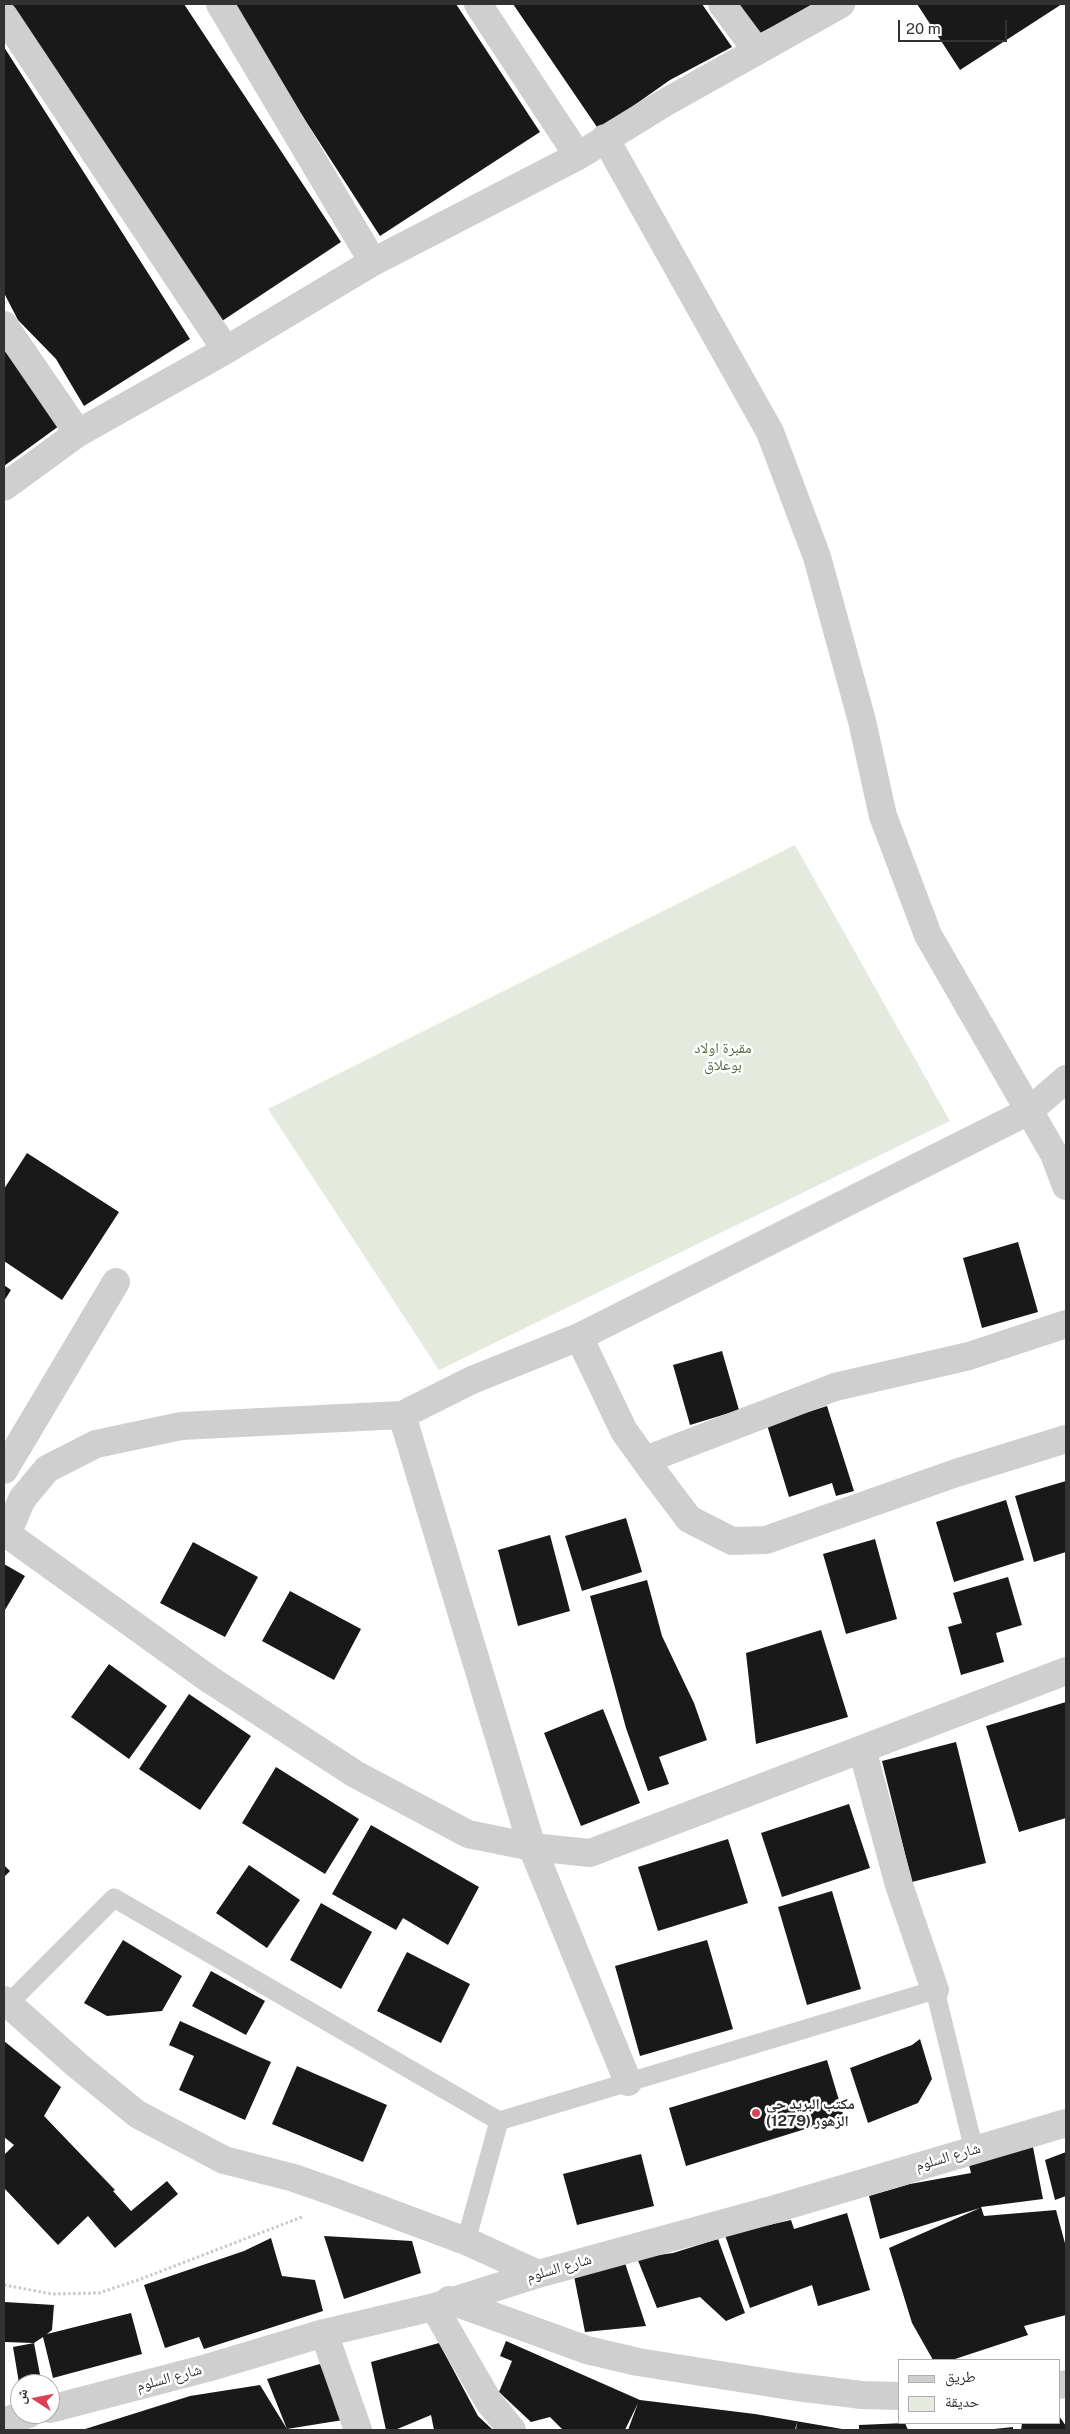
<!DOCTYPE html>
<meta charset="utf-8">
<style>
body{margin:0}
#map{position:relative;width:1070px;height:2434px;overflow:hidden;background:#fff;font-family:"Public Sans","Noto Naskh Arabic",sans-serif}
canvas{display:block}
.frame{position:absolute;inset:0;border:5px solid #323232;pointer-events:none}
.legend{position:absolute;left:898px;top:2359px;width:162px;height:65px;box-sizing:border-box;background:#fff;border:1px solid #adadad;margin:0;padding:6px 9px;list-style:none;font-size:15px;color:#323232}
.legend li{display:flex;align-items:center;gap:10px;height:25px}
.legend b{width:25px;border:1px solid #adadad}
.north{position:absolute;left:10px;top:2374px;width:50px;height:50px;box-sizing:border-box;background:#fff;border:1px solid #adadad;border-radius:50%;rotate:281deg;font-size:14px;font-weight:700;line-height:20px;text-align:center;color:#323232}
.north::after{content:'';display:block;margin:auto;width:18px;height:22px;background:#da4254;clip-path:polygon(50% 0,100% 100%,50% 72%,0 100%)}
.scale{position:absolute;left:898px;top:20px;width:109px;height:22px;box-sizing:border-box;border:2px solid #323232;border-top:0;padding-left:6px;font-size:15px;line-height:18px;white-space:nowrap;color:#323232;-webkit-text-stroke:4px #fff;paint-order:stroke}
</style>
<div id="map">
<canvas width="1070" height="2434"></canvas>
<div class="frame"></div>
<ul class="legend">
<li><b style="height:6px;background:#cfcfcf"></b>طريق</li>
<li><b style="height:14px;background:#e5eade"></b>حديقة</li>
</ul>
<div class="north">ش</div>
<div class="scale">20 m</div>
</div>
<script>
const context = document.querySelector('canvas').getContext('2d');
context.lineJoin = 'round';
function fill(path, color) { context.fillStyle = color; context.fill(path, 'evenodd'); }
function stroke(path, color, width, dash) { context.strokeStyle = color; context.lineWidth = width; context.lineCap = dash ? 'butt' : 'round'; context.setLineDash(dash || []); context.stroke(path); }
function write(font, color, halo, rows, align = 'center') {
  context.font = font + ' "Public Sans","Noto Naskh Arabic",sans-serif'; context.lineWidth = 5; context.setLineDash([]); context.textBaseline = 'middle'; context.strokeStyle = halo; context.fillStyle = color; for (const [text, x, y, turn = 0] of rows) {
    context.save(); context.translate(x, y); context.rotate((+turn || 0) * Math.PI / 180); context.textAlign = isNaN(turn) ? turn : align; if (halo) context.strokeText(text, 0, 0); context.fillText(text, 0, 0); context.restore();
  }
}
const green = new Path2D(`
 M795,845L950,1121L439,1370L268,1109Z`);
const building = new Path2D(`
 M5,4H184L341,242L216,325Z
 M230,4H456L540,132L380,236Z
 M513,4H702L732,47L670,80L599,130Z
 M734,4H820L756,35Z
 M917,4H1062L960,70Z
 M4,47L190,339L84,406L56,359L18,320L4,293Z
 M4,349L59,426L4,466Z
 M27,1153L119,1212L62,1300L4,1261V1189Z
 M1018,1242L1038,1312L982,1328L963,1258Z
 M4,1285L11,1290L4,1301Z
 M722,1351L739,1410L690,1425L673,1365Z
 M827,1406L854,1491L836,1496L832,1483L789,1497L767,1425Z
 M1066,1481V1552L1034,1562L1015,1496Z
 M1006,1500L1024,1560L954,1582L936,1522Z
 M626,1518L642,1572L582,1591L565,1536Z
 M550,1535L570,1611L518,1626L498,1550Z
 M875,1539L897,1619L846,1634L823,1554Z
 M193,1542L258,1577L225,1637L160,1603Z
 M4,1564L25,1576L5,1610L4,1609Z
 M1008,1577L1022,1625L996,1633L1004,1662L961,1675L948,1627L962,1623L953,1593Z
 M647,1580L662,1636L694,1703L707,1740L659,1757L669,1784L648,1791L626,1728L590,1596Z
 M290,1591L361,1629L334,1680L262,1641Z
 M821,1630L848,1717L756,1744L746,1653Z
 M109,1664L167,1706L129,1759L71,1717Z
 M189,1694L251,1736L200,1810L139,1769Z
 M1066,1702V1818L1019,1832L986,1726Z
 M603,1709L640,1803L581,1826L544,1733Z
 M956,1742L986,1863L912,1882L882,1761Z
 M276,1767L359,1819L325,1874L242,1823Z
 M849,1804L870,1868L782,1897L761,1833Z
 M371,1825L479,1887L448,1945L403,1918L396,1930L332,1894Z
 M728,1839L748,1903L658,1931L638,1867Z
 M4,1865L10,1871L4,1877Z
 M249,1865L300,1900L267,1948L216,1913Z
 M832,1891L861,1989L807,2005L778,1907Z
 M321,1903L372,1932L341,1989L290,1960Z
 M123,1940L182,1976L162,2011L107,2016L84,2003Z
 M707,1940L733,2029L640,2056L615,1966Z
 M407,1952L470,1984L441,2043L377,2011Z
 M211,1971L265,2001L246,2035L192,2006Z
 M180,2021L271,2062L245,2120L179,2090L194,2056L169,2045Z
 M920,2039L932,2079L918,2103L868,2123L850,2068L912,2045Z
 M4,2041L61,2087L44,2116L115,2190L113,2191L131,2211L167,2181L178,2194L115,2248L88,2216L58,2245L4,2188V2155L14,2145L4,2137Z
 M827,2060L844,2117L686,2166L669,2108Z
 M297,2066L387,2105L363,2162L272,2124Z
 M1033,2147L1043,2199L981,2207L984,2216L1056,2210L1066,2247V2315L1024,2326L1028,2335L952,2360H933L912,2323L889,2248L980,2208L880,2239L869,2196L910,2184L971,2173L969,2165Z
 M1066,2152V2196L1055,2200L1045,2160Z
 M641,2154L654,2206L577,2225L563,2174Z
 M847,2213L870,2290L818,2306L812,2285L750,2308L725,2235L791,2220L794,2229Z
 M324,2236L412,2241L421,2273L344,2299Z
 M271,2238L282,2276L315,2280L323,2311L204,2349L199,2337L165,2348L144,2285L244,2251Z
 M718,2239L745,2313L726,2321L700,2297L657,2308L637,2258L673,2253Z
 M624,2260L646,2326L585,2332L574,2276Z
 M5,2302L54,2305L52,2330L47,2334L131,2313L142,2354L53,2378L43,2337L34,2343L41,2380L19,2383L13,2347L34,2343L4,2342Z
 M506,2341L640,2400L755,2414L848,2430H796L797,2422L795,2430H628L638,2403L625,2430H563L550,2417L531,2422L499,2392L512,2361L500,2356Z
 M439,2343L478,2416L493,2430H434L431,2415L395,2430H386L371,2362Z
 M320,2364L343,2420L287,2429L267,2379Z
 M260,2385L287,2429L82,2430L190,2396Z
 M1059,2416L1066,2426V2430H1021L1022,2423H1059Z
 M905,2423L908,2430H859V2425Z
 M1013,2427V2430H994V2429Z`);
const path = new Path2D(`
 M4,2285L52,2294L99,2293L138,2280L302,2217`);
const lane = new Path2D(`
 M9,2003L114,1898L499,2121L466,2241
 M499,2121L935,1990L974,2150`);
const street = new Path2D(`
 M220,4L373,262
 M478,4L578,156
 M722,4L757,51
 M4,16L226,350
 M605,138L770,432L817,557L862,721L883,816L928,935L1054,1154L1066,1186
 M4,325L78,433
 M4,487L78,433L226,350L373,262L578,156L666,102L841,4
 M579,1337L1029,1111L1066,1079
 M402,1415L532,1847L628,2082
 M645,1460L835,1387L969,1356L1066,1324
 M4,1470L116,1282
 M4,1532L209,1679L355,1774L468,1834L532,1847L590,1853L1066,1671
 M7,1534L22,1499L47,1469L96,1444L181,1426L402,1415L472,1380L579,1337L624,1431L652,1470L689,1519L732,1541L766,1540L956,1473L1066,1439
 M862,1749L899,1885L935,1990
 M4,2000L77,2065L137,2114L224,2160L294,2178L334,2192L466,2241L538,2274
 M449,2300L587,2350L638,2362L796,2387L862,2395L899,2396
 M434,2307L489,2402L512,2430
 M324,2333L358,2430
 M1059,2385L1066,2384
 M50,2409L207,2368L324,2333L434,2307L538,2274L768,2211L1066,2123
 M4,2421L29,2414`);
const markers = [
 [756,2113,5,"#da4254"]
];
const parkNames = [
 ["مقبرة اولاد",723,1048],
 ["بوعلاق",723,1065]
];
const poiNames = [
 ["مكتب البريد حي",766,2104],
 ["الزهور (1279)",766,2121]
];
const streetNames = [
 ["شارع السلوم",948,2157,-16],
 ["شارع السلوم",559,2268,-16],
 ["شارع السلوم",169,2378,-15]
];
fill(green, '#e5eade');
fill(building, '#191919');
stroke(path, '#c9c9c9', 3, [2.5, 2.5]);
stroke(lane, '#cfcfcf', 19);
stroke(street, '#cfcfcf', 28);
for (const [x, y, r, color] of markers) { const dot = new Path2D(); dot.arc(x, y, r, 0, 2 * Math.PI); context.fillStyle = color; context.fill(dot); stroke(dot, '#fff', 2); }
write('15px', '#576b41', '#fff', parkNames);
write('bold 15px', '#323232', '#fff', poiNames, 'left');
write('15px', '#323232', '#fff', streetNames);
</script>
